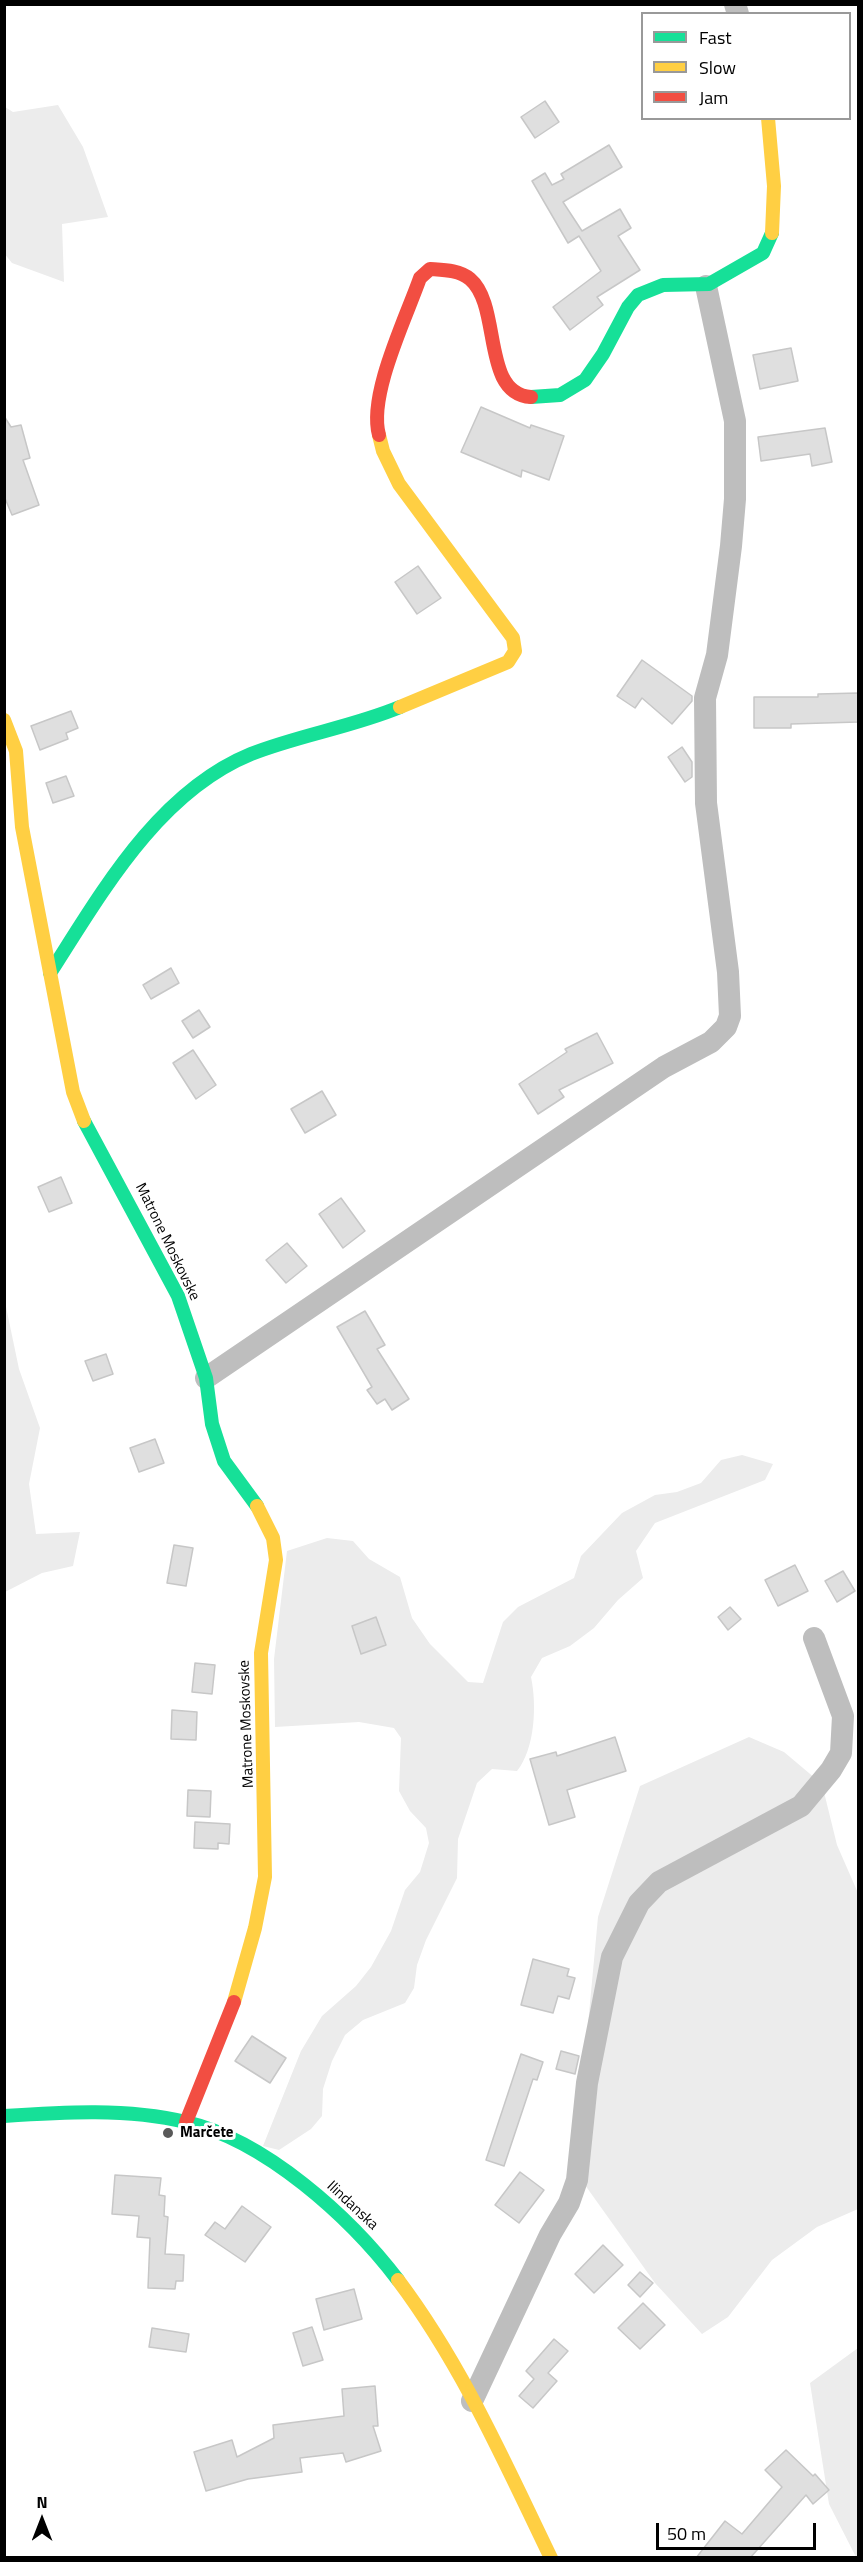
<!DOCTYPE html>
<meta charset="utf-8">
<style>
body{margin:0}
#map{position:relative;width:863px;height:2562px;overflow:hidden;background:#fff;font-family:"Titillium Web",sans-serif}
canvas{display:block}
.frame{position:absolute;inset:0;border:6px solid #000;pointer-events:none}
.legend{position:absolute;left:641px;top:12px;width:210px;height:108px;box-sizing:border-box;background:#fff;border:2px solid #999;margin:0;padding:8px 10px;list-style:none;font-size:18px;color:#000}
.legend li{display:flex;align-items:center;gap:12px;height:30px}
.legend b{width:30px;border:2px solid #999}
.north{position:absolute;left:12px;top:2490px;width:60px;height:60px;-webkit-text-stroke:4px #fff;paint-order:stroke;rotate:0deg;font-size:16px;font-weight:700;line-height:24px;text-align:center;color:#000}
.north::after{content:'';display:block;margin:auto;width:21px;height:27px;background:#000;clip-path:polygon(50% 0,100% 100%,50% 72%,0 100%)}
.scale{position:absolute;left:656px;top:2523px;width:160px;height:27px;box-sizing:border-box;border:3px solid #000;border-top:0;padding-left:8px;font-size:18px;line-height:21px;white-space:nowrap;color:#000;-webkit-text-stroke:4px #fff;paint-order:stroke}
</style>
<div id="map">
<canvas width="863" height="2562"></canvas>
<div class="frame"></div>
<ul class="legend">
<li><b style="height:8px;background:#16e098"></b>Fast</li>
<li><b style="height:8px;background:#ffcf43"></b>Slow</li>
<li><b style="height:8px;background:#f24e42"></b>Jam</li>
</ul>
<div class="north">N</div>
<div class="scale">50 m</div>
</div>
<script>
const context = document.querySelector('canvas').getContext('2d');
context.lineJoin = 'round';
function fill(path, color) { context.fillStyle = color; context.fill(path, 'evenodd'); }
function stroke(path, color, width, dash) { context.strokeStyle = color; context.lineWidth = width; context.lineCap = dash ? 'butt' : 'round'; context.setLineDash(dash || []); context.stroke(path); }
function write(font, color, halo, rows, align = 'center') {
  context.font = font + ' "Titillium Web",sans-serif'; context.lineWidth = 6; context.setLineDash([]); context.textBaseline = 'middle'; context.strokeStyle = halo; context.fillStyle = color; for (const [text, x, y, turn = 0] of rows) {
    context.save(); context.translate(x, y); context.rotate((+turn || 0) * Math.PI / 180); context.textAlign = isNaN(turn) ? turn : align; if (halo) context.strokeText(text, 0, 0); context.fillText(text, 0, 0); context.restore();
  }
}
const green = new Path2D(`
 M58,105L83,147L108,217L62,224L64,282L12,263L4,253L5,107L13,112Z
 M5,1302L19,1369L40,1428L29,1484L36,1534L80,1532L73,1566L42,1573L5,1592Z
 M742,1455L773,1464L765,1480L655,1523L636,1551L643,1578L618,1600L594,1628L570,1646L542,1658L531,1677C537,1705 535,1749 517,1771L492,1769L477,1783L458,1839L457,1878L426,1940L417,1965L414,1988L405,2003L363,2020L345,2035L332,2061L323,2089L322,2116L311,2129L279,2150L263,2146L301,2051L322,2016L356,1986L371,1967L391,1931L405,1890L420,1872L429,1843L426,1828L410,1811L399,1791L401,1738L394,1728L359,1722L275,1727L274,1659L287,1551L327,1538L353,1541L369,1559L400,1577L412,1618L430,1644L468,1682L483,1683L503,1622L518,1607L574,1578L581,1556L622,1513L655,1495L677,1492L701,1483L721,1460Z
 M749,1737L784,1752L822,1784L837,1845L858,1893V2209L817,2227L772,2260L728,2317L702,2334L655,2283L585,2185L586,2046L598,1917L640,1786Z
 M858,2348V2557H856L829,2504L810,2383Z`);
const building = new Path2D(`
 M545,101L559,122L535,138L521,117Z
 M609,145L622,167L563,202L582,231L620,209L631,228L618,236L640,270L597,297L603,305L570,330L553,307L601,271L579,236L568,243L532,181L545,173L552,185L564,179L561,174Z
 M791,348L798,381L760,389L753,355Z
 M481,407L530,428L531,425L564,436L549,480L522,470L521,477L461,452Z
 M4,416L11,427L21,425L30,458L23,460L39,505L12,515L4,496Z
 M825,428L832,462L812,466L810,454L761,461L758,437Z
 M418,566L441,598L417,614L395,582Z
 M642,660L692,696V701L672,724L642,698L635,708L617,696Z
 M858,693V722L791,724V728H754V697H818V694Z
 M71,711L78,728L66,733L68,739L40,750L31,726Z
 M682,747L692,762V777L685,782L668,757Z
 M66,776L74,796L53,803L46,783Z
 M171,968L179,983L151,999L143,985Z
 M199,1010L210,1027L193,1038L182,1021Z
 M597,1033L613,1063L559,1090L564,1097L538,1114L519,1084L567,1052L565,1049Z
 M193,1050L216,1085L196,1099L173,1063Z
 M322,1091L336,1115L305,1133L291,1109Z
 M61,1177L72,1203L49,1212L38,1187Z
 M341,1198L365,1231L343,1248L319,1214Z
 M287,1243L307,1266L286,1283L266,1260Z
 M365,1311L385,1345L377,1349L409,1399L392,1410L385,1399L377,1404L367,1390L372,1387L337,1327Z
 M106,1354L113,1374L93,1381L85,1361Z
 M155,1439L164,1463L139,1472L130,1448Z
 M174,1545L193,1548L186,1586L167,1583Z
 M795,1565L808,1591L778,1606L765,1580Z
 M843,1571L855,1591L837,1602L825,1581Z
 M730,1607L741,1619L728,1630L718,1617Z
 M376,1617L386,1645L361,1654L352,1626Z
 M195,1663L215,1665L212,1694L192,1692Z
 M172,1710L197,1712L196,1740L171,1739Z
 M615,1737L626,1771L567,1790L575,1817L549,1825L530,1759L556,1752L557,1756Z
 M188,1790L211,1791L210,1817L187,1816Z
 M195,1822L230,1824L229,1844L218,1843V1849L194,1848Z
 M533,1959L569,1969L567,1976L575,1978L569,1999L558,1996L553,2013L521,2005Z
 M252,2036L286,2058L270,2083L235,2061Z
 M561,2051L579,2056L575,2074L556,2069Z
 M521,2054L543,2062L537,2080L533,2079L504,2166L486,2160Z
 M520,2172L544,2190L519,2223L495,2205Z
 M115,2175L161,2178L159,2195L165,2196L164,2216L168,2217L165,2254L184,2255L183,2281H176L175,2289L148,2288L150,2238L137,2237L139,2216L112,2214Z
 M242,2206L271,2227L245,2262L205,2235L215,2222L225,2229Z
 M603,2245L623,2265L594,2293L575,2274Z
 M640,2272L653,2283L640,2297L628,2285Z
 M354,2289L362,2319L324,2330L316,2299Z
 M643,2303L665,2325L640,2349L618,2328Z
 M312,2327L323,2360L303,2366L293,2333Z
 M152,2328L189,2334L186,2352L149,2347Z
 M554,2339L568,2351L548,2373L557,2381L533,2408L519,2396L534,2379L526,2371Z
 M375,2386L378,2426H373L381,2451L346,2462L343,2453L300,2458L302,2472L248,2479L206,2491L194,2452L232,2440L237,2457L274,2438L273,2425L344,2416L342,2389Z
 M786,2450L813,2476L815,2474L829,2490L813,2504L806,2495L750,2558H696L725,2521L742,2534L782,2487L765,2470Z`);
const street = new Path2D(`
 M735,4L738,14
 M206,1378L664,1067L711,1042L726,1027L730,1016L728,972L706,803L705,698L717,655L731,546L735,499V421L706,286
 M472,2401L550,2235L569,2203L577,2180L587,2083L612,1957L639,1903L659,1882L801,1806L831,1770L841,1753L843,1716L814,1638`);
const fast = new Path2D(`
 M531,397L560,395L585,380L603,354L628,307L638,295L663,285L709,284L763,253L772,233
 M50,973C102,892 158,792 251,754C299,735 352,727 400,707
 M84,1121L178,1296L206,1378L212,1424L224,1461L257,1506
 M4,2116C64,2112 127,2108 186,2122C265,2140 350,2217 398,2280`);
const slow = new Path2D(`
 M768,118L774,186L772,233
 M379,435L383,451L399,484L513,638L515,651L508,662L400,707
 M4,720L16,751L22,827L73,1092L84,1121
 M234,2002L255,1928L265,1877L261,1653L276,1560L273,1538L257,1506
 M398,2280C462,2365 505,2463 551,2558`);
const jam = new Path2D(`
 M379,435C368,395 406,318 420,278L430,269C444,270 459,270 470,279C502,306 481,394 531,397
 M186,2122L234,2002`);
const markers = [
 [168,2133,6,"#595959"]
];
const streetNames = [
 ["Matrone Moskovske",167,1242,64],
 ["Matrone Moskovske",247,1724,-92],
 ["Ilindanska",352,2206,43]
];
const poiNames = [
 ["Marčete",180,2133]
];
fill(green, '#ececec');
fill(building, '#dfdfdf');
stroke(building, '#c7c7c7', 1.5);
stroke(street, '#bebebe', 22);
stroke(fast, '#16e098', 14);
stroke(slow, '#ffcf43', 14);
stroke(jam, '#f24e42', 14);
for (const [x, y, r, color] of markers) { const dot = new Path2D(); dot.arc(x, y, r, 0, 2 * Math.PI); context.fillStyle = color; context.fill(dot); stroke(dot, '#fff', 2); }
write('15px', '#000', '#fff', streetNames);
write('bold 15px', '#000', '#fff', poiNames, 'left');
</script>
